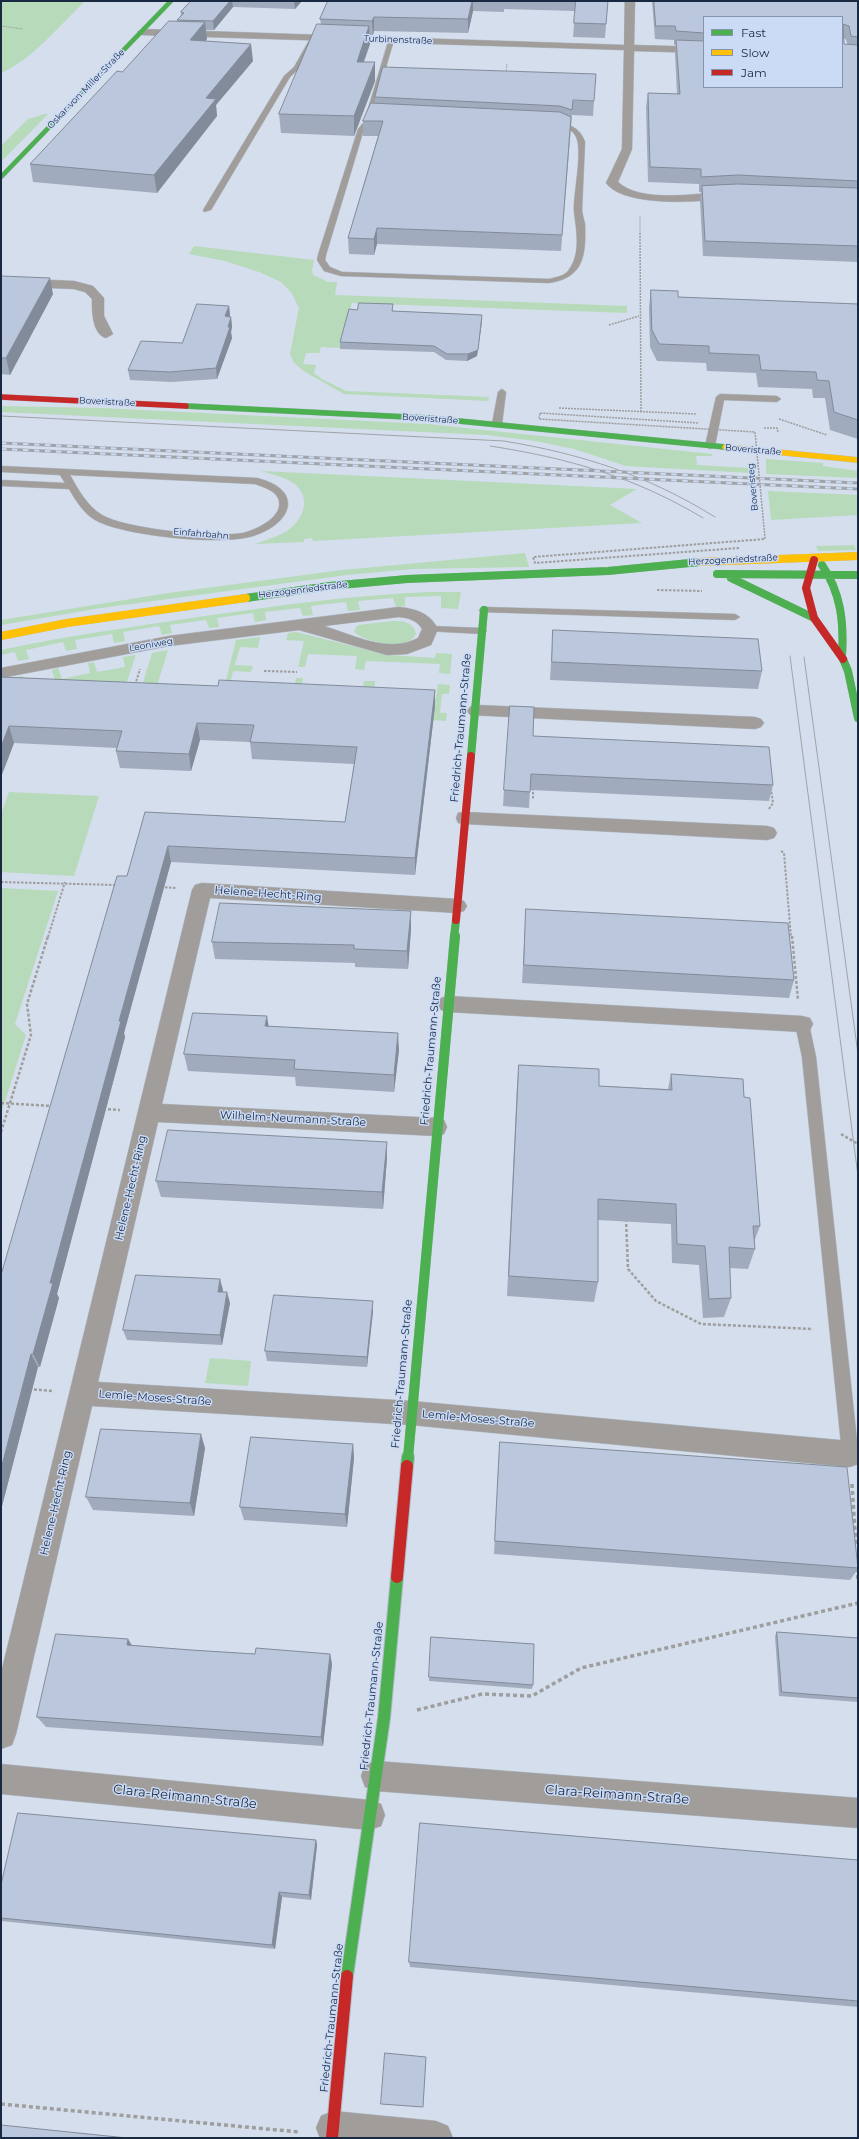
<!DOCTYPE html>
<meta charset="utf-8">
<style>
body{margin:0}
#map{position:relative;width:859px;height:2139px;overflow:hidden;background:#d5deec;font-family:Montserrat,sans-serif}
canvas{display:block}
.frame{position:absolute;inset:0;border:2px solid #1a2942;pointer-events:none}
.legend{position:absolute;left:703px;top:16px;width:140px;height:72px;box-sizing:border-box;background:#cbdbf6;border:1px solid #8494ae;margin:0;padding:5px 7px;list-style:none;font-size:12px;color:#1a2942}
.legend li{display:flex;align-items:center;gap:8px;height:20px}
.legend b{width:20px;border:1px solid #8494ae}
</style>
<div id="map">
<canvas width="859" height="2139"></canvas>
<div class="frame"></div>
<ul class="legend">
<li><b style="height:5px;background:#4caf50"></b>Fast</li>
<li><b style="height:5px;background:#ffc107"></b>Slow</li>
<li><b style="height:5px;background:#c62828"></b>Jam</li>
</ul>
</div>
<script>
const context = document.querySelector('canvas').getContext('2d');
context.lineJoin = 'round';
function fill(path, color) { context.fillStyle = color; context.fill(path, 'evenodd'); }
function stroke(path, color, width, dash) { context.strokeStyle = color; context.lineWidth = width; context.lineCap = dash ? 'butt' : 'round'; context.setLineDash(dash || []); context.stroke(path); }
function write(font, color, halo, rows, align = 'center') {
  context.font = font + ' Montserrat,sans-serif'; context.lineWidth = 3; context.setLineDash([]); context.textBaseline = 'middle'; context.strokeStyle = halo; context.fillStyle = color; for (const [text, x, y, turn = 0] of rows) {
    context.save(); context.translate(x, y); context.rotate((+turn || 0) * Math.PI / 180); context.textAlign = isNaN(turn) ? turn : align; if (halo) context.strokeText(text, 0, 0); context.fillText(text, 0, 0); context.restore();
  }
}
const green = new Path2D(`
 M1,1H85C59,26 34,58 1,73Z
 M45,114H48L1,162V146L28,119Z
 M194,246L314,260L312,270L313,275L328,282H337L335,295L627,306V313L352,303L340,348L321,347L319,353H306L303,364L316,365L314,373L322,379L346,391L489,397L488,401L344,394L305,372L294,363L290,354L299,308L291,292L281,282L259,272L225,261L189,254Z
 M1,406L101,408L427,424L712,454V456H696L697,465L750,468L751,473L626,466L574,449L535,441L487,435L1,412Z
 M766,459L823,463V466L858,471V478L766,474Z
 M261,471L637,489L610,505L642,523L313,541L312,538L304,539V542L255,544C266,540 277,537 287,531C305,519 313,494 290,481C281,476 271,474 261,471Z
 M768,491L858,495V515L771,520Z
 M854,545L856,550L818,551L816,546Z
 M525,553L529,567L412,569L347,575L101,608L1,625V620L168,593L342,570Z
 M430,592H461L458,609L441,608V596L405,597V606L396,607L393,598L358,601L360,610L348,611L346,602L311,606L313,615L303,616L300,608L265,612L266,620L255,622L253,613L217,618L219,627L209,628L206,620L170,625L172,633L162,635L159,626L123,632L125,641L114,643L112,634L75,640L77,649L66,651L63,642L26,650L29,659L18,661L15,652L1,655V650C66,636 132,627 198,617C275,606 352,595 430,592Z
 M393,621C403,621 414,622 416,634C413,638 410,643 404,644C394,647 359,640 354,631L358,625Z
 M296,632L388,655L435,658L436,653L452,654L450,674L439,673L440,664L366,661L364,670L355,669L357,656L308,654L305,667H298L304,641L286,640L288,633Z
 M260,637L258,648L240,647L235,665L253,666L251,672L233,671L227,697L222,696L236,640Z
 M168,650L156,689H141L152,653Z
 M136,655L126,684L58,681L55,691L14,689L10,678L23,676L26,686L55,680L52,670L58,668L62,679L90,673L88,663L94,662L97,672L125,667L123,657Z
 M296,678H303L301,691L362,694L364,681H375L374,695L436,698L438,684L450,685L449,694H442L440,713H447L446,721L433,720L293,695Z
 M9,792L99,796L74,876L1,872V814Z
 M1,888L58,891L15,1024L26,1035L1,1114Z
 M210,1358L251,1361L248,1386L205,1383Z`);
const pathFar4 = new Path2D(`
 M1,26L23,29
 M506,73L507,63
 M640,216V234`);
const pathFar3 = new Path2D(`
 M640,233L641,411
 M609,325L639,316
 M559,408L696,414
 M779,419L827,435
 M764,428H777L778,432`);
const pathFar2 = new Path2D(`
 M657,590L702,591
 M264,671L297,672
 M135,685L140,669
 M533,788V799
 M769,809L773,803L771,789
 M781,851L784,853L791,937
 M1,882L116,885
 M161,887L176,888
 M48,937L65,882`);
const pathFar1 = new Path2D(`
 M792,936L798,1000
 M1,1103L52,1106
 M103,1109L120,1110
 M1,1132L31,1035L27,1004L48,936
 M841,1134L858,1144
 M626,1219L628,1269L656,1301L701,1324L813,1329
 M29,1389L52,1391`);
const path = new Path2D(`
 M852,1484L856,1547
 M857,1568L858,1579
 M417,1710L482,1694L532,1696L581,1668L858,1603
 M1,2104L299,2132`);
const lane = new Path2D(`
 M310,39L315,40L300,68L290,77L211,210L204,212L203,210L284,76L294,67Z
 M389,39L394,40L370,122L364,129L326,255L325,260L330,267L342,272L549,279C557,277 566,276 570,268C581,252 576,229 574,211C573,194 584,147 575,135C569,126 560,127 551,125L550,124L553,122C568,123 580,127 585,142C584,164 583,187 582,209C582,214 584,219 585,224C586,255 584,278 549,283L341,276L324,271L317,260L318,255L358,129L364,122Z
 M502,389L506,392L502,424L497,427L492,424L498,392Z
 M720,394L777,396L781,399L777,402L724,400L715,446L710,449L705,446L716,397Z
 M1,466L257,478C305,490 292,524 253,536C222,546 129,536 99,522C85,516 76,501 69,489L1,486V480L65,483L60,475L1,472ZM70,475L255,484C263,487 274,490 278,498C286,516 256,530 243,533C216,538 125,529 102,515C87,506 78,489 70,475Z
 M484,607L735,614L740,617L735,620L480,612L479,610Z
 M430,626L482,628L487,631L482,634L426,631L425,629Z
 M802,1019L807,1020L809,1024L816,1057L858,1450L856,1460L850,1462L844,1460L842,1454L802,1057L795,1024L797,1020Z`);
const street = new Path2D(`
 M625,1H635L634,45L704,47V53L634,51L632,149L618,182C641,204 701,193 731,191L737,194L735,196C707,203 624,208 606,183L622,149L624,50L142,35L137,32L142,29L624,45Z
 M1,278L74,281L93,286L104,298V316L113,334L106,338C92,334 92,311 92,299L85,292L74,289L1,286Z
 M399,607C416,609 430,613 438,629L431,645L407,654L387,655L299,630L169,646L1,678V668L169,636ZM399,617C408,618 417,620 422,629L418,638C389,654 353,635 324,626Z
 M476,705L755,717L761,719L764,723L761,727L755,729L470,715L467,711L470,707Z
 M465,812L767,826L774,828L777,833L774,838L767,840L465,824L458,823L456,818L458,813Z
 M202,883L457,899L464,901L467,906L464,911L457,913L210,898L162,1104L436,1118L444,1120L447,1127L444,1134L436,1136L158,1122L98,1382L411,1401L850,1441L858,1444V1464L850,1467L411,1425L92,1406L16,1734L12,1745L1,1749V1673L192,890L195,885Z
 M448,996L802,1016L810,1018L813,1024L810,1030L802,1032L448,1012L441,1010L437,1004L441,998Z
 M376,1761L858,1798V1828L376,1791L365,1787L361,1776L365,1765Z
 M1,1764L370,1800L381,1804L385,1815L381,1826L370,1830L1,1794Z
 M333,2111L436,2121L448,2126L453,2138H320L316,2128L321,2116Z`);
const fastFar4 = new Path2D(`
 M1,177L171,1`);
const fastFar3 = new Path2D(`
 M186,406L428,418L725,447`);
const fastFar2 = new Path2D(`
 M822,565C841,593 844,622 842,656
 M717,574L858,575
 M731,578L814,618
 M246,598L329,586L407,579L608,571L700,562
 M843,659L848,671L858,718
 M471,756L484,610
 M454,937L456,920`);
const fastFar1 = new Path2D(`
 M408,1458L455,936`);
const fast = new Path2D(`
 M407,1466L408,1457
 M347,1976L384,1718L397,1577`);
const slowFar1 = new Path2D(`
 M725,447L858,460`);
const slow = new Path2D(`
 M700,562L858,556
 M1,636L67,623L246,598`);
const jamFar2 = new Path2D(`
 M1,397L186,406`);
const jamFar1 = new Path2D(`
 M814,560L806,588L814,618L843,659
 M456,920L471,756`);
const jam = new Path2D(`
 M397,1577L407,1466
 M332,2138L347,1976`);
const tram = new Path2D(`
 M1,416L504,441C582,454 647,475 715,517
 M490,446C568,458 635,477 703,518
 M790,656L858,1176
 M804,657L858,1054`);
const rail = new Path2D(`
 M1,443L858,483
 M1,449L858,489`);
const pathBridgeFar1 = new Path2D(`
 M698,423L540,413L539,419L755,432L765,538`);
const pathBridge = new Path2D(`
 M739,548L535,563L533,557L765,539V537`);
const wall = new Path2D(`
 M191,1H302L295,9L233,7L214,30H206L207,39L205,41L253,61L216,105L217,116L157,193L33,182L30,164L122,72L177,21V20L181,15V12Z
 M328,1H608L605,38L573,37L575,11L504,9V12L473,11L468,33L374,31L373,35H370V44L364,62H375V81L354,136L281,133L279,114L321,24L320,19Z
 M652,1H858V262L703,256L700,201L701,192H699V184L648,182L646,107L648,93L677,94L675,54L676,45H674V40L655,39ZM704,17L842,87H704ZM844,38L846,40L848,45L844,44Z
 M375,97L594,101L593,116L572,115L561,251L377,244L374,255L349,254L348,238L378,136H363V121L375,104Z
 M1,276L53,294L10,375L1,374Z
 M651,290L678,297L858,304V439L830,430L825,398H813L812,389L758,387L756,373L707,371L706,363L657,361L650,347L649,307Z
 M229,306L230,317H231L232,327L231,332L232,338L217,379L171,382L130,380L128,370L182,343Z
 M393,310V311L482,315V321L477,356L467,361L446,360L434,352L340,349V342Z
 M553,630L762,671L758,689L550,680Z
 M1,677L218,686L435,690V706L415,875L171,862L124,1033L125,1037L57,1294L59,1298L40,1367H38L1,1510V1275L127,876L145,812L345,822L354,764L252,759L250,742L200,740L191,771L120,768L116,751L117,748L14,743L1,777Z
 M533,736L773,785L769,801L530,790L529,808L503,806L504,790Z
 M526,909L794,980L789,998L522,983Z
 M411,911V929L408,969L355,967V963L215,959L212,942Z
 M268,1026L399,1050L394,1092L296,1086L295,1077L188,1071L184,1054Z
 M519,1065L599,1086L668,1089L671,1074L744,1097L760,1226L754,1242L755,1249L748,1269L730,1268L731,1298L724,1317L703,1318L699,1265L672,1263L671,1224L598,1220V1282L594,1302L507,1296L517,1086Z
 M387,1158L383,1209L161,1197L156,1181Z
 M223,1290L222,1292L230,1303L222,1345L127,1340L123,1330Z
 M373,1311L367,1367L267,1361L265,1351Z
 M500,1442L858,1566V1569L850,1580L494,1554L499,1456Z
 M353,1444L354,1458L347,1527L244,1520L240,1507Z
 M205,1448L194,1516L93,1510L86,1497Z
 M777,1632L858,1638V1702L779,1696L775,1636Z
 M128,1639L132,1645L191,1650L255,1654H330L332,1664L323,1746L46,1727L37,1717Z
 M429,1677L533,1685L532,1689L429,1681Z
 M316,1840L317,1845L311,1900L282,1897L275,1949L1,1921V1885Z
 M858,1860V2007L410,1967L409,1962Z
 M426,2057L423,2107L382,2104H381Z`);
const shadedWall = new Path2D(`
 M230,1H232L233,7L214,30L213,21Z
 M294,1H302L295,9Z
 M472,1H473V11L468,33V19Z
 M374,17V31L373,35L372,21Z
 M205,22L207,39L192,57L190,40Z
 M369,26L370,44L357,80V62Z
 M251,44L253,61L216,105L217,116L157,193L154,175L206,98Z
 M375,62V81L354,136V116Z
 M377,228V244L374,255V239Z
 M50,278L53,294L10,375L6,358Z
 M229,306L230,316L226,327L225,316Z
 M482,315V321L477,356L467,361L468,354Z
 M231,317L232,327L231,332L232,338L217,379L216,368L228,327Z
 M435,690V706L415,875V858Z
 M197,723L200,740L191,771L189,754Z
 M9,726L14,743L1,777V747Z
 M168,846L171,862L124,1033L125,1037L57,1294L59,1298L40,1367L33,1354L50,1283L119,1021Z
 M411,911V929L408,969L407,951Z
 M267,1016L270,1034L265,1026Z
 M398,1033L399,1050L394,1092V1075Z
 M387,1142V1158L383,1209L382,1192Z
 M220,1279L223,1290L220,1302L218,1292Z
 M227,1292L230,1303L222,1345L220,1335Z
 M373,1301V1311L367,1367V1357Z
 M31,1354L38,1367L1,1510V1469Z
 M201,1434L205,1448L194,1516L190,1503Z
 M353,1444L354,1458L347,1527L345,1514Z
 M128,1639L134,1650L127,1645Z
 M330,1654L332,1664L323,1746L321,1737Z
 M316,1840L317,1845L311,1900L309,1895Z
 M279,1892L282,1897L275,1949L272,1945Z`);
const building = new Path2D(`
 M191,1H230L213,21L177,20L184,13L181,12Z
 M328,1H472L468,19L374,17L372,21L320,19Z
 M576,1H608L606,24L574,23Z
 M654,1H858V37L851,36L849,26L843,24L844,44L858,45V181L738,175L701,177V169L650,167L648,93L680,94L676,40L704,41V87H842V17H704V33L676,31L675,26H656Z
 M169,21L205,22L190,40L251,44L206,98L216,99L154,175L30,164L117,71L122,72Z
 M317,24L369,26L357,62H375L354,116L279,114Z
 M383,67L596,74L594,101L573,100L572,110L560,106L375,97Z
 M371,103L560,112L571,117L562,235L377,228L374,239L348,238L383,121H363Z
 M738,184L858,188V246L705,241L702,186Z
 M1,276L50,278L6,358H1Z
 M651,290L678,291V297L858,304V420L834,412L829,381L817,380L816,372L761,370L759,355L709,353V346L659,344L652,330Z
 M359,303L393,304L392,311L482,315L478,350L468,354H447L434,346L340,342L349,309L357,310Z
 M197,304L229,306L225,316L231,317L228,327H230L216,368L170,372L128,370L141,341L182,343Z
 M553,630L758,639L762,671L552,662Z
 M1,677L218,686L219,680L435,690L415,858L168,846L119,1021H121L50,1283H53L33,1354H31L1,1469V1275L117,876H127L145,812L345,822L357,747L250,742L254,725L197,723L189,754L116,751L122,731L9,726L1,747Z
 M510,706L534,707L533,736L769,747L773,785L531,774L530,792L504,790Z
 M220,903L411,911L407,951L354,949V945L212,942Z
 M526,909L788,923L794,980L524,965Z
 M193,1013L267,1016L265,1026L398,1033L394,1075L294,1069L295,1060L184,1054Z
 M519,1065L599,1069V1086L672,1090L671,1074L743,1079L744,1097L750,1098L760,1226H753L755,1249L729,1247L731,1298L709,1299L705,1246L677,1244L676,1204L598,1199V1282L509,1276Z
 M168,1130L387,1142L382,1192L156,1181Z
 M136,1275L220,1279L218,1292H227L220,1335L123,1330Z
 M274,1295L373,1301L367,1357L265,1351Z
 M101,1429L201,1434L190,1503L86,1497Z
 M251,1437L353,1444L345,1514L240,1507Z
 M500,1442L847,1467L858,1568L495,1541Z
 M777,1632L858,1638V1698L782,1692Z
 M56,1634L128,1639L127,1645L191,1650L255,1654L256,1648L330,1654L321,1737L37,1717Z
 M431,1637L534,1644L533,1685L429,1677Z
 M18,1813L316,1840L309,1895L279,1892L272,1945L1,1918V1885Z
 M420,1823L858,1860V2001L409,1962Z
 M385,2053L426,2057L423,2107L381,2104Z
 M1,2125L127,2138H1Z`);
const farStreetnames = [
 ["Turbinenstraße",398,40,2],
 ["Oskar-von-Miller-Straße",86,89,-46],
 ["Boveristraße",107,402,3],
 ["Boveristraße",430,419,4],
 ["Boveristraße",753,450,5],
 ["Boveristeg",753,487,-95],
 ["Einfahrbahn",201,534,5],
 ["Herzogenriedstraße",733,560,-3],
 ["Herzogenriedstraße",303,590,-7],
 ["Leoniweg",151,645,-10]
];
const streetNames = [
 ["Friedrich-Traumann-Straße",461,728,-85],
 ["Helene-Hecht-Ring",268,894,4],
 ["Friedrich-Traumann-Straße",431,1051,-85],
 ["Wilhelm-Neumann-Straße",293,1119,3],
 ["Helene-Hecht-Ring",131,1188,-77],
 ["Friedrich-Traumann-Straße",402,1374,-85],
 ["Lemle-Moses-Straße",155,1398,4],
 ["Lemle-Moses-Straße",478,1419,5],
 ["Helene-Hecht-Ring",56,1503,-77],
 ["Friedrich-Traumann-Straße",372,1696,-84],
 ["Friedrich-Traumann-Straße",332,2018,-84]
];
const nearStreetnames = [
 ["Clara-Reimann-Straße",617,1795,4],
 ["Clara-Reimann-Straße",185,1797,6]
];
fill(green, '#b6daba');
stroke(lane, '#b1bbc8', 1);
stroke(street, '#b1bbc8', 1);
stroke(fastFar4, '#b1bbc8', 5);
stroke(fastFar3, '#b1bbc8', 6);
stroke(fastFar2, '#b1bbc8', 8);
stroke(fastFar1, '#b1bbc8', 10);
stroke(fast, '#b1bbc8', 14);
stroke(slowFar1, '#b1bbc8', 6);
stroke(slow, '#b1bbc8', 8);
stroke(jamFar2, '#b1bbc8', 6);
stroke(jamFar1, '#b1bbc8', 8);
stroke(jam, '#b1bbc8', 14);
stroke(pathFar4, '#9e9e9e', 1, [1.5, 1]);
stroke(pathFar3, '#9e9e9e', 1.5, [2, 1]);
stroke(pathFar2, '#9e9e9e', 2, [2.5, 1.5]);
stroke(pathFar1, '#9e9e9e', 2.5, [3, 2]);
stroke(path, '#9e9e9e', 3.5, [4, 3]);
fill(lane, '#a09d9a');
fill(street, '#a09d9a');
stroke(fastFar4, '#4caf50', 4.5);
stroke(fastFar3, '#4caf50', 5.5);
stroke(fastFar2, '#4caf50', 8);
stroke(fastFar1, '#4caf50', 10);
stroke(fast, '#4caf50', 12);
stroke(slowFar1, '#ffc107', 5.5);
stroke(slow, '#ffc107', 8);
stroke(jamFar2, '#c62828', 5.5);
stroke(jamFar1, '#c62828', 8);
stroke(jam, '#c62828', 12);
stroke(tram, '#a0a3a8', 1);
stroke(rail, '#a0a3a8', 3);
stroke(rail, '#cbdbf6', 2, [5.5]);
stroke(pathBridgeFar1, '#9e9e9e', 1.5, [2, 1]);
stroke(pathBridge, '#9e9e9e', 2, [2.5, 1.5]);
fill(wall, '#a0abbd');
fill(shadedWall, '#828b9a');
fill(building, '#bac7dc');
stroke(building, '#828b9a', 1);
write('9px', '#1a2942', '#cbdbf6', farStreetnames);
write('11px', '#1a2942', '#cbdbf6', streetNames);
write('13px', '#1a2942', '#cbdbf6', nearStreetnames);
</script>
